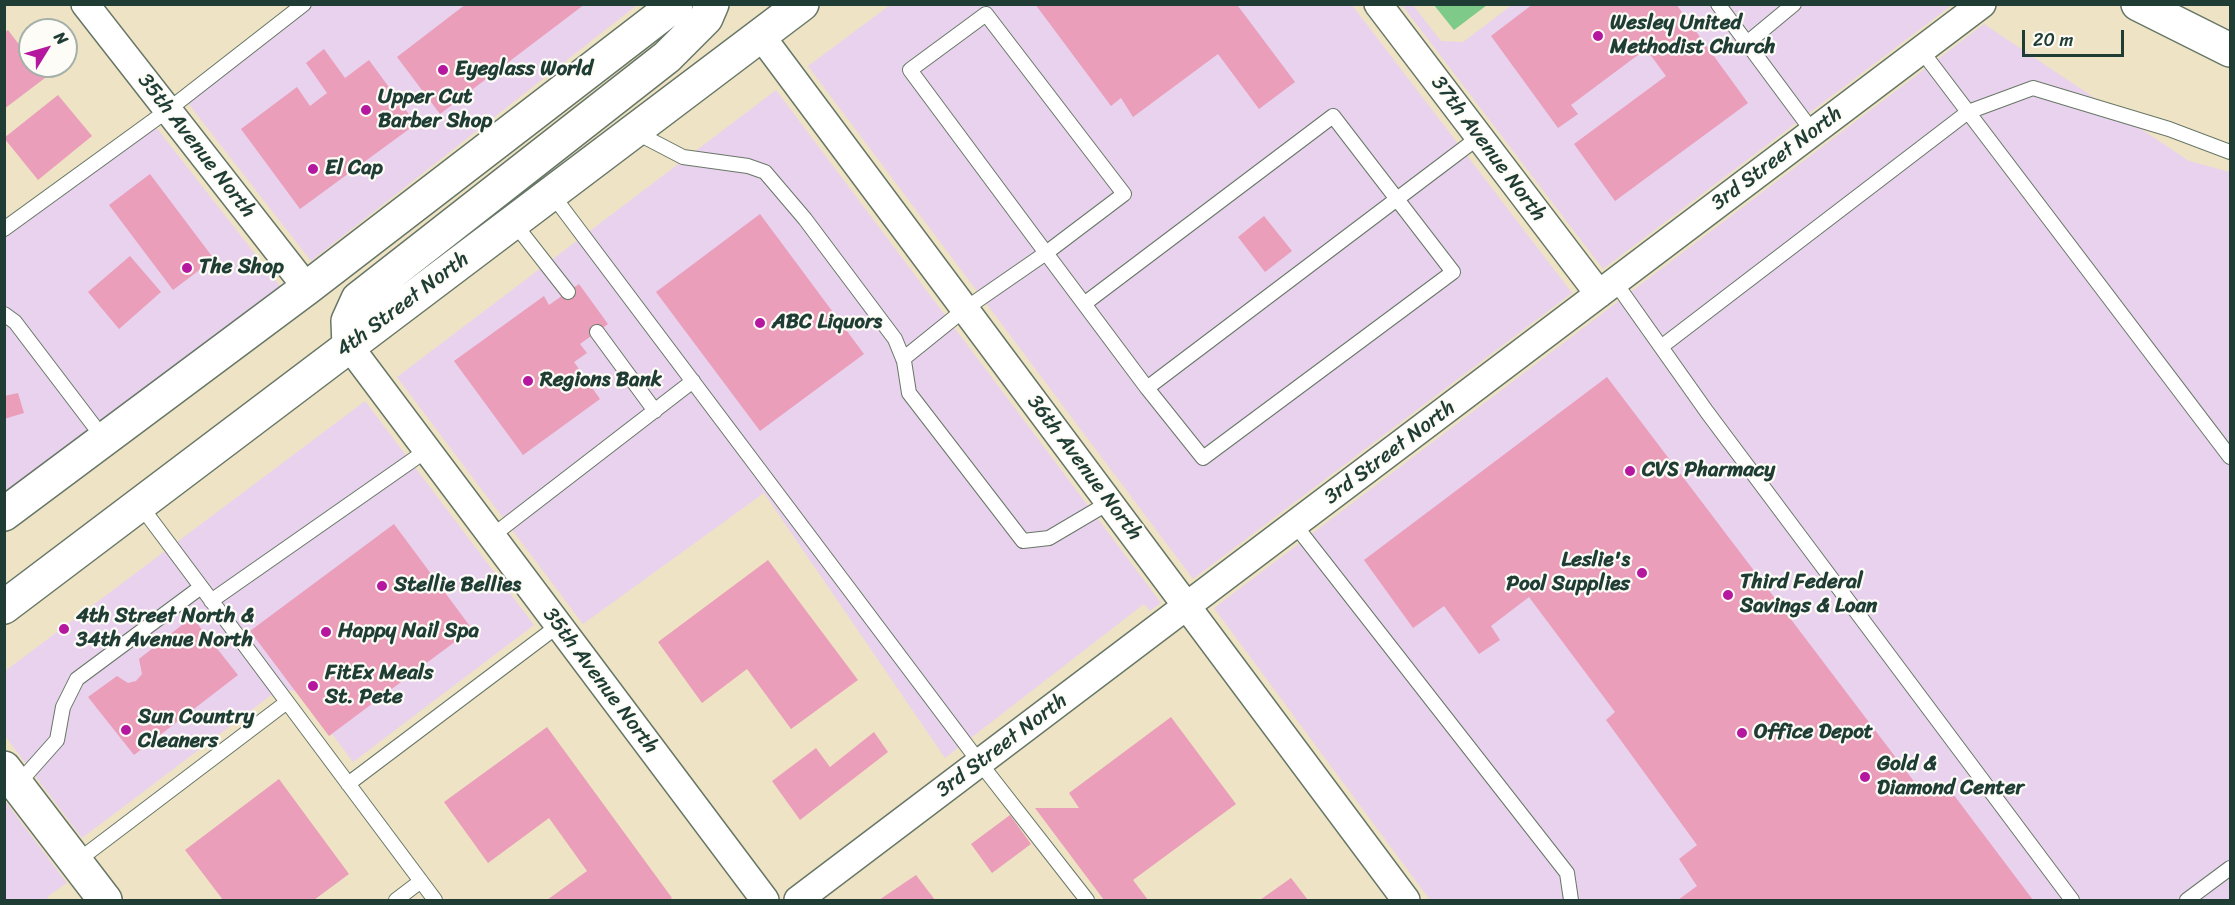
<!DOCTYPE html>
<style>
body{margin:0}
#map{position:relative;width:2235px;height:905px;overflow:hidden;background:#eee3c4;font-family:Sriracha,sans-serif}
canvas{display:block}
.frame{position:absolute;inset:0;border:6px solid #1f3d34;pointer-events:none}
.north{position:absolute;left:18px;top:18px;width:60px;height:60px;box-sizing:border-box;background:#fdfcf7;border:2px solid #a4b0a9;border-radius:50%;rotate:53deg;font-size:16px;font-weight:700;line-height:24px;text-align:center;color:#1f3d34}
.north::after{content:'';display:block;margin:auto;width:21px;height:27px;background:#b5179e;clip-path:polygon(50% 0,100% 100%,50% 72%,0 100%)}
.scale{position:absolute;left:2022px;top:30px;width:102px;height:27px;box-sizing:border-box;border:3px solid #1f3d34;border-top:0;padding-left:8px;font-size:18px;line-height:21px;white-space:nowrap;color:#1f3d34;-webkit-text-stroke:4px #fdfcf7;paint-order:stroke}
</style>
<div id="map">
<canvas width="2235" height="905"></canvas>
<div class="frame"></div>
<div class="north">N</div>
<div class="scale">20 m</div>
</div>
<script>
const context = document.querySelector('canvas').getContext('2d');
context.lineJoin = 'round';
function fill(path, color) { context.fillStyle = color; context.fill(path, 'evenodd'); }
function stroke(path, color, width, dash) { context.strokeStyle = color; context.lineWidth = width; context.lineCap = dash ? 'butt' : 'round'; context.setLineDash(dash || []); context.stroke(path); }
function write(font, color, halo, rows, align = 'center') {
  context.font = font + ' Sriracha,sans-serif'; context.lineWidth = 4.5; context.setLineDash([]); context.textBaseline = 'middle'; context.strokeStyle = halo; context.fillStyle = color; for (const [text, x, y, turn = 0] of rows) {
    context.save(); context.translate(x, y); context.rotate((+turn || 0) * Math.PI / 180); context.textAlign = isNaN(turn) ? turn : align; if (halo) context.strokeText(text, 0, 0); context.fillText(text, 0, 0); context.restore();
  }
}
const built = new Path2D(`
 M312,5H637L311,261L184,98Z
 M890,5H1352L1572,293L1193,579L808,66Z
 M1402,5H1413L1441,41L1463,42L1512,5H1952L1603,269Z
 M1984,24L2189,161L2230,172V900H1430L1214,608Z
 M776,90L1161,603L1150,611L1144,604L945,758L764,493L583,624L397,377Z
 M152,122L280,286L5,492V230Z
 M365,401L534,625L353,762L300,691L278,690L82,838L5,736V671Z
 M5,801L67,883L47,897L49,900H5Z`);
const green = new Path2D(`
 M1434,5H1487L1454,30Z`);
const building = new Path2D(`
 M466,4H585L440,114L397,57Z
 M1035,4H1240L1238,6L1295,82L1259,109L1218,54L1133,117L1121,98L1111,106Z
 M1533,4H1676L1748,103L1615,201L1574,144L1666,76L1646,49L1571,105L1578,114L1558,128L1491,36Z
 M8,30L30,59V66H35L45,78L4,109V33Z
 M324,49L345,78L369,60L416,124L300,209L241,129L297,87L310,106L327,93L306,63Z
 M58,95L92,136L38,180L4,138Z
 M150,174L214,259L173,290L109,205Z
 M760,214L864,354L760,431L656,292Z
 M1264,216L1292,251L1265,272L1238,237Z
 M130,256L161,292L119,329L88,292Z
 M579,284L608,324L580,344L587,353L574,362L600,399L523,455L454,361L544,296L549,305Z
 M1607,377L1925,796L1944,782L2033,900H1678L1697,886L1679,859L1697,845L1606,720L1615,712L1529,597L1491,626L1500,640L1479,654L1444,606L1413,628L1364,560Z
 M18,393L24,413L4,419V396Z
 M394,524L472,629L329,736L250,631Z
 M768,560L858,680L791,729L747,669L702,703L658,642Z
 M192,617L238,675L134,755L88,697L117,676L128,683L136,681L142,674L139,659Z
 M1171,717L1236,804L1133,880L1148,900H1104L1035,808H1079L1069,793Z
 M547,727L672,898L669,900H547L587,871L549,818L488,863L444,802Z
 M874,732L888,752L800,820L772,781L816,748L830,767Z
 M279,779L349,874L314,900H223L185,850Z
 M1010,815L1031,844L992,873L971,844Z
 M916,875L935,900H879Z
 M1291,878L1308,900H1260Z`);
const lane = new Path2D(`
 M1718,4L1813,132
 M986,14L1124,194L1046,253L910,70Z
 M1747,43L1794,4
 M1921,50L2230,457
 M635,132L683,157L748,166L765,172L805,219L895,339L904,361L909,393L1023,541L1049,538L1110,502
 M551,193L980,763L1087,900
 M514,223L568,292
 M4,229L168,110L304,4
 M1615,282L1707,412L2072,900
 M1084,304L1333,116L1453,272L1203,458L1147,388
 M4,314L15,322L104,439
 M597,332L655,411
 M1661,347L1968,112L2033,88L2169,129L2230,152
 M903,359L965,309L1046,253L1147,388L1479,137
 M140,505L435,900
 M1295,525L1567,873L1571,900
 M492,536L693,381
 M211,601L427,450
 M348,784L559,625
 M17,785L57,740L63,707L77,679L201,587
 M76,862L287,702
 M396,900L421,881
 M2187,900L2230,868`);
const street = new Path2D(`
 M85,4L307,288
 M1378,4L1599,294
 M761,36L1406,900
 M349,346L765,900
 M798,900L1982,4`);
const secondary = new Path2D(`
 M2138,4L2230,50
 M4,768L105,900`);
const primary = new Path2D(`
 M349,346L348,321L358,299L667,57L706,18L712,4
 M4,514L307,288L676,4
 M4,607L802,4`);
const markers = [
 [1598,36,6,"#b5179e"],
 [443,70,6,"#b5179e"],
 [366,110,6,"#b5179e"],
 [313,169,6,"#b5179e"],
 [187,268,6,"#b5179e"],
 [760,323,6,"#b5179e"],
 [528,381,6,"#b5179e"],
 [1630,471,6,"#b5179e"],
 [1642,573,6,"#b5179e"],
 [382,586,6,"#b5179e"],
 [1728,595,6,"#b5179e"],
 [64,629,6,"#b5179e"],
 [326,632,6,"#b5179e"],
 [313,686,6,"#b5179e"],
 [126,730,6,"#b5179e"],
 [1742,733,6,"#b5179e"],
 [1865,777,6,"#b5179e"]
];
const poiNames = [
 ["Wesley United",1610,24],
 ["Methodist Church",1610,48],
 ["Eyeglass World",455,70],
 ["Upper Cut",378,98],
 ["Barber Shop",378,122],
 ["El Cap",325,169],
 ["The Shop",199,268],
 ["ABC Liquors",772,323],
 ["Regions Bank",540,381],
 ["CVS Pharmacy",1642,471],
 ["Leslie's",1630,561,"right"],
 ["Pool Supplies",1630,585,"right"],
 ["Third Federal",1740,583],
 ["Savings & Loan",1740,607],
 ["Stellie Bellies",394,586],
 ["4th Street North &",76,617],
 ["34th Avenue North",76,641],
 ["Happy Nail Spa",338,632],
 ["FitEx Meals",325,674],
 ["St. Pete",325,698],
 ["Sun Country",138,718],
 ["Cleaners",138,742],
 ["Office Depot",1754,733],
 ["Gold &",1877,765],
 ["Diamond Center",1877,789]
];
const streetNames = [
 ["35th Avenue North",196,146,52],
 ["37th Avenue North",1488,149,53],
 ["3rd Street North",1777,159,-37],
 ["4th Street North",403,305,-37],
 ["3rd Street North",1390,453,-37],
 ["36th Avenue North",1084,468,53],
 ["35th Avenue North",600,681,53],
 ["3rd Street North",1002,746,-37]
];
fill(built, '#e9d2ee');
fill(green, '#7dca89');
fill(building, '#ea9eba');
stroke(lane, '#677766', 16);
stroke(street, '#677766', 30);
stroke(secondary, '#677766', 36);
stroke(primary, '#677766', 36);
stroke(lane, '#fff', 14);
stroke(street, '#fff', 27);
stroke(secondary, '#fff', 33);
stroke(primary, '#fff', 33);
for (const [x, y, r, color] of markers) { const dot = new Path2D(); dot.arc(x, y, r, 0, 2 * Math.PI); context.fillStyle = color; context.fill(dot); stroke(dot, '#fdfcf7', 2); }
write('bold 21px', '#1f3d34', '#fdfcf7', poiNames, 'left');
write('21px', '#1f3d34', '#fdfcf7', streetNames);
</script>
